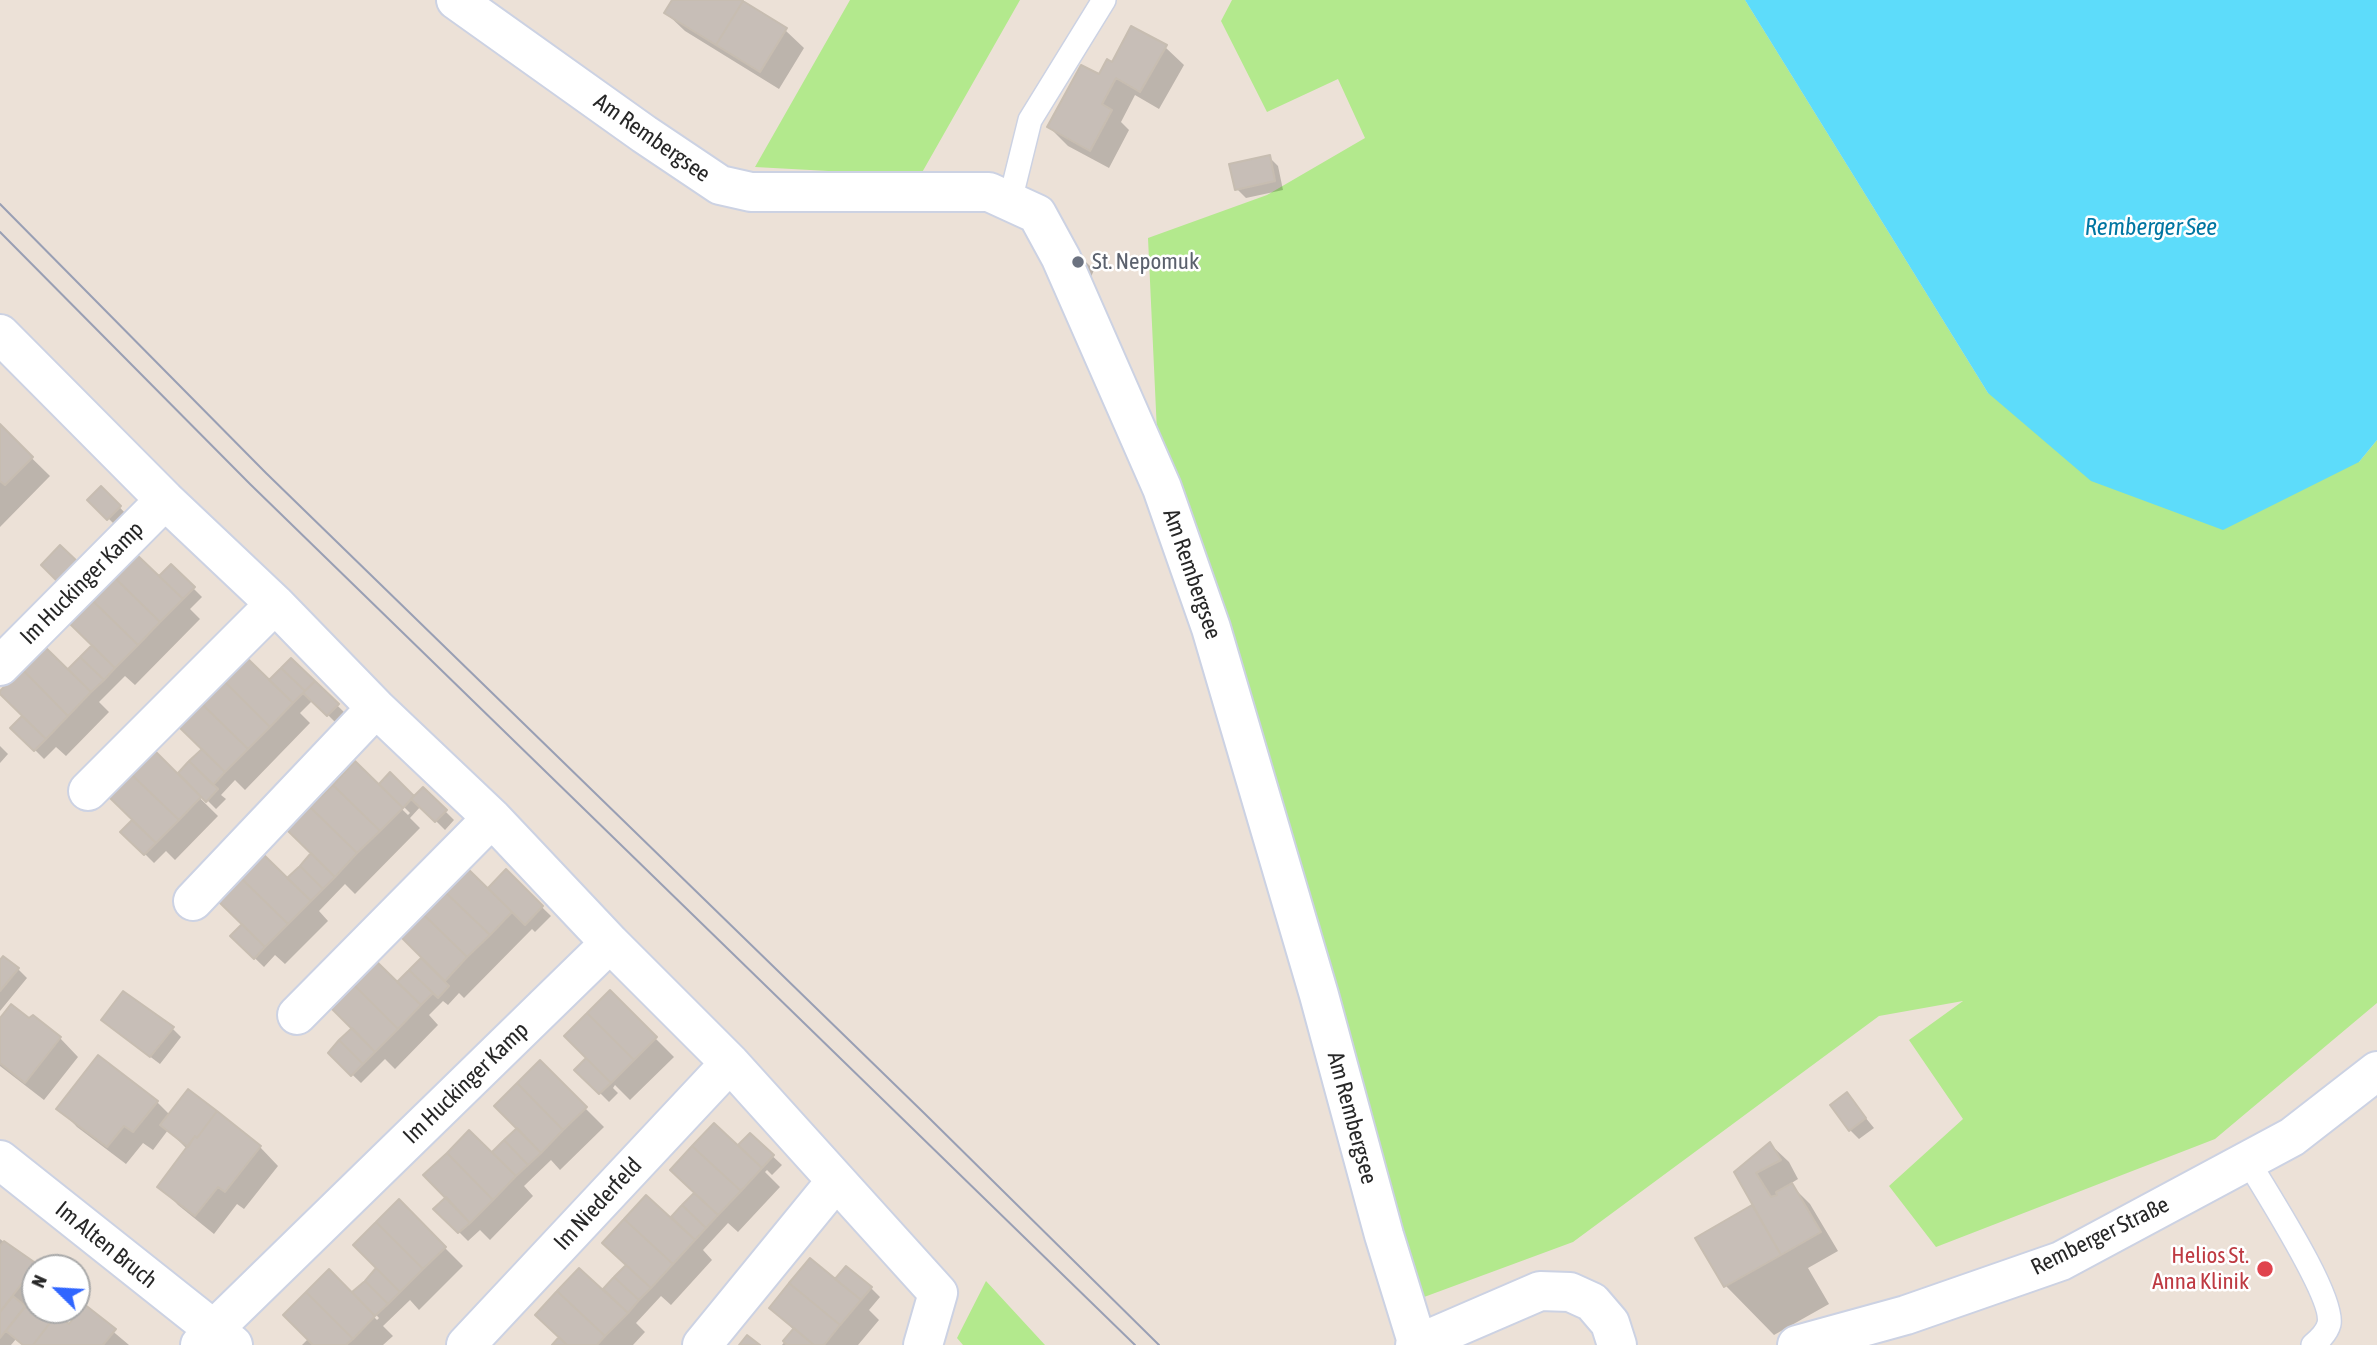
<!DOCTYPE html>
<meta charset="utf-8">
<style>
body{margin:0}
#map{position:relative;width:2377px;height:1345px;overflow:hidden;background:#ece1d7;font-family:"Asap Condensed",sans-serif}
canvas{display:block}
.north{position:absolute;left:21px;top:1254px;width:70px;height:70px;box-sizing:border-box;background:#fff;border:2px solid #a9a9a9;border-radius:50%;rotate:294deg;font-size:19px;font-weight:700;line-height:28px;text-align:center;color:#272727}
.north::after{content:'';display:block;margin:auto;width:24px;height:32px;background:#3066ff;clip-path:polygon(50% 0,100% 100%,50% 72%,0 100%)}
</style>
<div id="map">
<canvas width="2377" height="1345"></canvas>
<div class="north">N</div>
</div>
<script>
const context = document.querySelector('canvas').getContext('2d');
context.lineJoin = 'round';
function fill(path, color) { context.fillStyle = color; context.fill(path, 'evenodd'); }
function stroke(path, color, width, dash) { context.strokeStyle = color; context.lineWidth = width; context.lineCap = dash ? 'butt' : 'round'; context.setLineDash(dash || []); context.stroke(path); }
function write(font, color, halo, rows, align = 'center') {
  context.font = font + ' "Asap Condensed",sans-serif'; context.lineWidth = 5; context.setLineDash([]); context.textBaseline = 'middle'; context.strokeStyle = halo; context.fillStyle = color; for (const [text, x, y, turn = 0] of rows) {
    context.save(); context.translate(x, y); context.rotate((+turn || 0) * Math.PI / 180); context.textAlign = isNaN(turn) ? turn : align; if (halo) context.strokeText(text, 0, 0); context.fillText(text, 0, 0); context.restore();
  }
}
const green = new Path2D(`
 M850,0H1020L920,176L755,167Z
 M1232,0H1745L1988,393L2359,462L2377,440V1003L2215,1139L1936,1247L1889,1186L1963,1119L1909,1040L1963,1001L1879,1016L1573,1242L1416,1300L1158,454L1148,238L1267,195L1365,138L1338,79L1267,112L1221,21Z
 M986,1281L1045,1345H963L957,1338Z`);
const water = new Path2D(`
 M1745,0H2377V440L2359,462L2223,530L2091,481L1988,393Z`);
const shadow = new Path2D(`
 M674,0H738L785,30L804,48L779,89L685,31L666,13Z
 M1165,47L1184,65L1159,109L1135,95L1121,122L1129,130L1109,168L1068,146L1049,127L1099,77Z
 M1269,157L1278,166L1283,190L1246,198L1237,189Z
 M1074,257L1085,261L1094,270L1091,277L1081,273Z
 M0,427L50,476L0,527Z
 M101,488L128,516L117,527L90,500Z
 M171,566L202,597L190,609L200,619L135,685L125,676L99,702L109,712L66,756L56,747L44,759L13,728Z
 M291,660L346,714L337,724L313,700L300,713L310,723L245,790L235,780L221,795L226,799L216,809L180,773L283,696Z
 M0,746L8,754L0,763Z
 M154,753L218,816L175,860L166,851L154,863L123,832L134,820Z
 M355,764L408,815L410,813L381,784L414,798L423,789L454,820L445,830L421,806L410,818L420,828L355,894L345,884L319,911L328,921L285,964L275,955L264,967L232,936L313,854Z
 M506,872L551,916L535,932L532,929L464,998L459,993L448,1005L443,1001L429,1015L438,1025L395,1069L385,1059L361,1083L330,1053L424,958L500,897Z
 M0,963L18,969L27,978L0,1011Z
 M610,993L674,1057L630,1100L615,1085L613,1088L618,1093L609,1102L577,1070L589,1058Z
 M29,1020L60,1038L78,1057L44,1100L0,1066V1021Z
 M112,1028H172L181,1037L160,1064Z
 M540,1063L604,1127L560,1170L551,1160L524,1186L533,1196L490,1240L480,1230L468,1241L436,1209L519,1129Z
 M1847,1095L1874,1128L1859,1139L1850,1130Z
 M157,1102L170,1115L260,1147L278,1166L244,1209L237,1204L214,1234L178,1205L160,1186L188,1150L168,1130L153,1150L143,1143L126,1164L77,1127L59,1108Z
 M750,1135L782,1165L772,1175L767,1170L765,1172L780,1187L738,1232L728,1223L703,1250L712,1260L671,1305L661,1296L636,1323L645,1332L633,1345H555L615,1298L679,1224L673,1217Z
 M1770,1144L1789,1162L1798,1179L1790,1184L1810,1204L1838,1251L1808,1268L1829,1304L1774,1335L1726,1286L1698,1239L1752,1208L1758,1214L1736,1173Z
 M399,1202L463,1266L419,1310L410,1300L383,1326L393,1336L383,1345H302L309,1338L329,1272L377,1320L379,1318L355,1292L379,1269Z
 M0,1239L38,1268H35V1310L52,1323L69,1327L84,1307L129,1345H24L16,1339L11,1345H0Z
 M835,1281L871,1288L880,1297L869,1310L879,1320L858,1345H782L794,1330L772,1308Z`);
const building = new Path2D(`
 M672,0H741L743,1L716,45L664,13Z
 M743,1L787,28L760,72L716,45Z
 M1131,26L1167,45L1140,92L1116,78L1102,104L1112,110L1090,151L1047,127L1081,65L1099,74L1107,59L1112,62Z
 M1270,155L1275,181L1235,190L1229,164Z
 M0,424L33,457L5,485L0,481Z
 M101,486L121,506L107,520L87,500Z
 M60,545L79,563L59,583L41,565Z
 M135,553L183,599L160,622L113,576Z
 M171,564L195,587L183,599L159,576Z
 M113,576L160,622L138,645L91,599Z
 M91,599L138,645L115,668L68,622Z
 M92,645L115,668L104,680L80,657Z
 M44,646L91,692L68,716L22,669Z
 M80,657L104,680L91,692L68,669Z
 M246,657L293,703L270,727L223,680Z
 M291,658L315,681L305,691L281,668Z
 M281,668L305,691L293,703L269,680Z
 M22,669L68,716L46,739L0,694V691Z
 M223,680L270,727L248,749L201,703Z
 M315,681L339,704L327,716L303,693Z
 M201,703L248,749L225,772L178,726Z
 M22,716L46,739L34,751L10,728Z
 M202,749L225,772L213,785L189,761Z
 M154,750L201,797L179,820L131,774Z
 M189,761L218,789L206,802L178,773Z
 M355,761L403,808L380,831L333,785Z
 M390,772L414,796L403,808L379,784Z
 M131,774L179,820L156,843L109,797Z
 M333,785L380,831L357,853L310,807Z
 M423,787L447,810L435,822L411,799Z
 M310,807L357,853L335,877L287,830Z
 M132,820L156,843L144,855L120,832Z
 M311,853L335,877L323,889L300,866Z
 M264,855L311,901L288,924L241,878Z
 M300,866L323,889L311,901L287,878Z
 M465,866L512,912L490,935L442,889Z
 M506,869L543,906L525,925L488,888Z
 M241,878L288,924L265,947L218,901Z
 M442,889L490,935L467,957L420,911Z
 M420,911L467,957L445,981L398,934Z
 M242,924L265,947L254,959L230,936Z
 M3,956L19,968L0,991V960Z
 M421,958L449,986L438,998L409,970Z
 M374,959L421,1005L398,1029L351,982Z
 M409,970L433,993L421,1005L397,982Z
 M351,982L398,1029L375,1052L328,1005Z
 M610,990L657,1037L634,1060L587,1013Z
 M123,991L174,1027L150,1057L101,1020Z
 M11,1004L29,1018L33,1015L61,1037L25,1083L0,1063V1018Z
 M587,1013L634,1060L611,1083L564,1036Z
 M352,1028L375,1052L363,1064L339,1040Z
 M339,1040L363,1064L351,1076L328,1053Z
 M98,1055L158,1101L133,1132L124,1126L107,1147L56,1109Z
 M586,1058L611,1083L599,1094L574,1070Z
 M540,1060L587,1107L563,1130L517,1083Z
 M517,1083L563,1130L541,1153L494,1106Z
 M188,1089L217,1111L197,1138L195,1136L188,1147L160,1125Z
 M1847,1092L1866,1118L1849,1131L1830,1105Z
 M217,1111L261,1146L225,1192L218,1187L195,1216L157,1187L195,1136L197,1138Z
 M714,1123L762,1168L741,1191L692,1146Z
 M517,1128L541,1153L528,1165L504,1140Z
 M469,1130L516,1176L493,1200L447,1153Z
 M750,1133L774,1155L762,1168L738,1145Z
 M504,1140L528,1165L516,1176L492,1152Z
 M1770,1142L1781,1160L1756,1173L1771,1197L1777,1195L1776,1192L1792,1183L1821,1232L1781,1255L1734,1172Z
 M692,1146L741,1191L718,1215L670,1170Z
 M447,1153L493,1200L470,1223L423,1175Z
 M694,1193L718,1215L706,1228L682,1205Z
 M646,1195L695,1240L673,1264L624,1219Z
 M446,1197L470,1223L458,1233L433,1209Z
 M399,1199L446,1247L423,1269L376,1222Z
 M682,1205L706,1228L695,1240L671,1217Z
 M1752,1205L1781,1255L1724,1287L1695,1238Z
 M624,1219L673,1264L651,1288L602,1243Z
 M376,1222L423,1269L400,1292L353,1245Z
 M4,1241L37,1264L0,1312V1246Z
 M810,1258L861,1300L840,1325L789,1283Z
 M626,1265L651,1288L639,1300L614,1277Z
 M846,1266L872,1287L861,1300L835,1279Z
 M376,1268L400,1292L388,1304L365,1281Z
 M579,1268L628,1313L605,1336L557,1291Z
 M329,1269L375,1316L353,1339L306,1292Z
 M614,1277L639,1300L628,1313L603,1289Z
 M365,1281L388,1304L375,1316L352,1292Z
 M789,1283L840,1325L824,1345H814L769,1308Z
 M557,1291L605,1336L597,1345H567L535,1315Z
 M306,1292L353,1339L346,1345H313L283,1315Z
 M13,1296L25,1306L0,1338V1312Z
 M30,1301L35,1305V1310H40L52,1320L33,1345H23L6,1331Z
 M84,1304L116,1329L103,1345H33L57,1314L69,1324Z
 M794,1328L814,1345H787L783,1341Z
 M747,1335L760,1345H739Z
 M559,1337L567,1345H552Z`);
const lane = new Path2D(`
 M1010,201L1030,120L1104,0
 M2248,1161C2264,1189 2335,1297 2329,1324C2327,1332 2319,1340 2313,1345`);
const street = new Path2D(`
 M456,0L644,134L720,185L751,192H989L1037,214L1061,258L1162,488L1211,628L1319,995L1384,1235L1417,1342
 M0,334L165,500L275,604L376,708L492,818L610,943L213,1330L200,1345
 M0,666L165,500
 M88,791L275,604
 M193,901L376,708
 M610,943L730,1063L938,1293L923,1345
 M297,1015L492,818
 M0,1160L233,1345
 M466,1345L730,1063
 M702,1345L836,1181
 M1415,1345L1540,1291L1570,1292L1592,1302L1610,1323L1617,1345
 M1797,1345L1906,1315L2061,1261L2292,1137L2377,1071`);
const tram = new Path2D(`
 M0,204L266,473L924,1113L1159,1345
 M0,232L250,484L1135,1345`);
const markers = [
 [1078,262,7,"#6b7280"],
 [2265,1269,9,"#e0444e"]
];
const streetNames = [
 ["Am Rembergsee",652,138,35],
 ["Am Rembergsee",1192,574,71],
 ["Im Huckinger Kamp",82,583,-45],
 ["Im Huckinger Kamp",466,1083,-44],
 ["Am Rembergsee",1352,1118,75],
 ["Im Niederfeld",598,1204,-47],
 ["Remberger Straße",2100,1236,-26],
 ["Im Alten Bruch",106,1245,39]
];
const worshipNames = [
 ["St. Nepomuk",1092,262]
];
const healthNames = [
 ["Helios St.",2249,1256],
 ["Anna Klinik",2249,1282]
];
const waterNames = [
 ["Remberger See",2151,227]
];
fill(green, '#b3e98d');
fill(water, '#5ddcfa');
fill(shadow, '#0003');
fill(building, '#c7beb7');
stroke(building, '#c7bdb1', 2);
stroke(lane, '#ccd2e3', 26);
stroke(street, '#ccd2e3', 42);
stroke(lane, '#fff', 23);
stroke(street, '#fff', 38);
stroke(tram, '#999fb4', 2);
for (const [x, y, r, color] of markers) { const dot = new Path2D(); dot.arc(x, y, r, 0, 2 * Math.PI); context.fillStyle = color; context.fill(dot); stroke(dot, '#fff', 2.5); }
write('23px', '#272727', '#fff', streetNames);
write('23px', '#5b616d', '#fff', worshipNames, 'left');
write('23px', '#be3a42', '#fff', healthNames, 'right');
write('italic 24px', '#0076a2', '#fff', waterNames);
</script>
